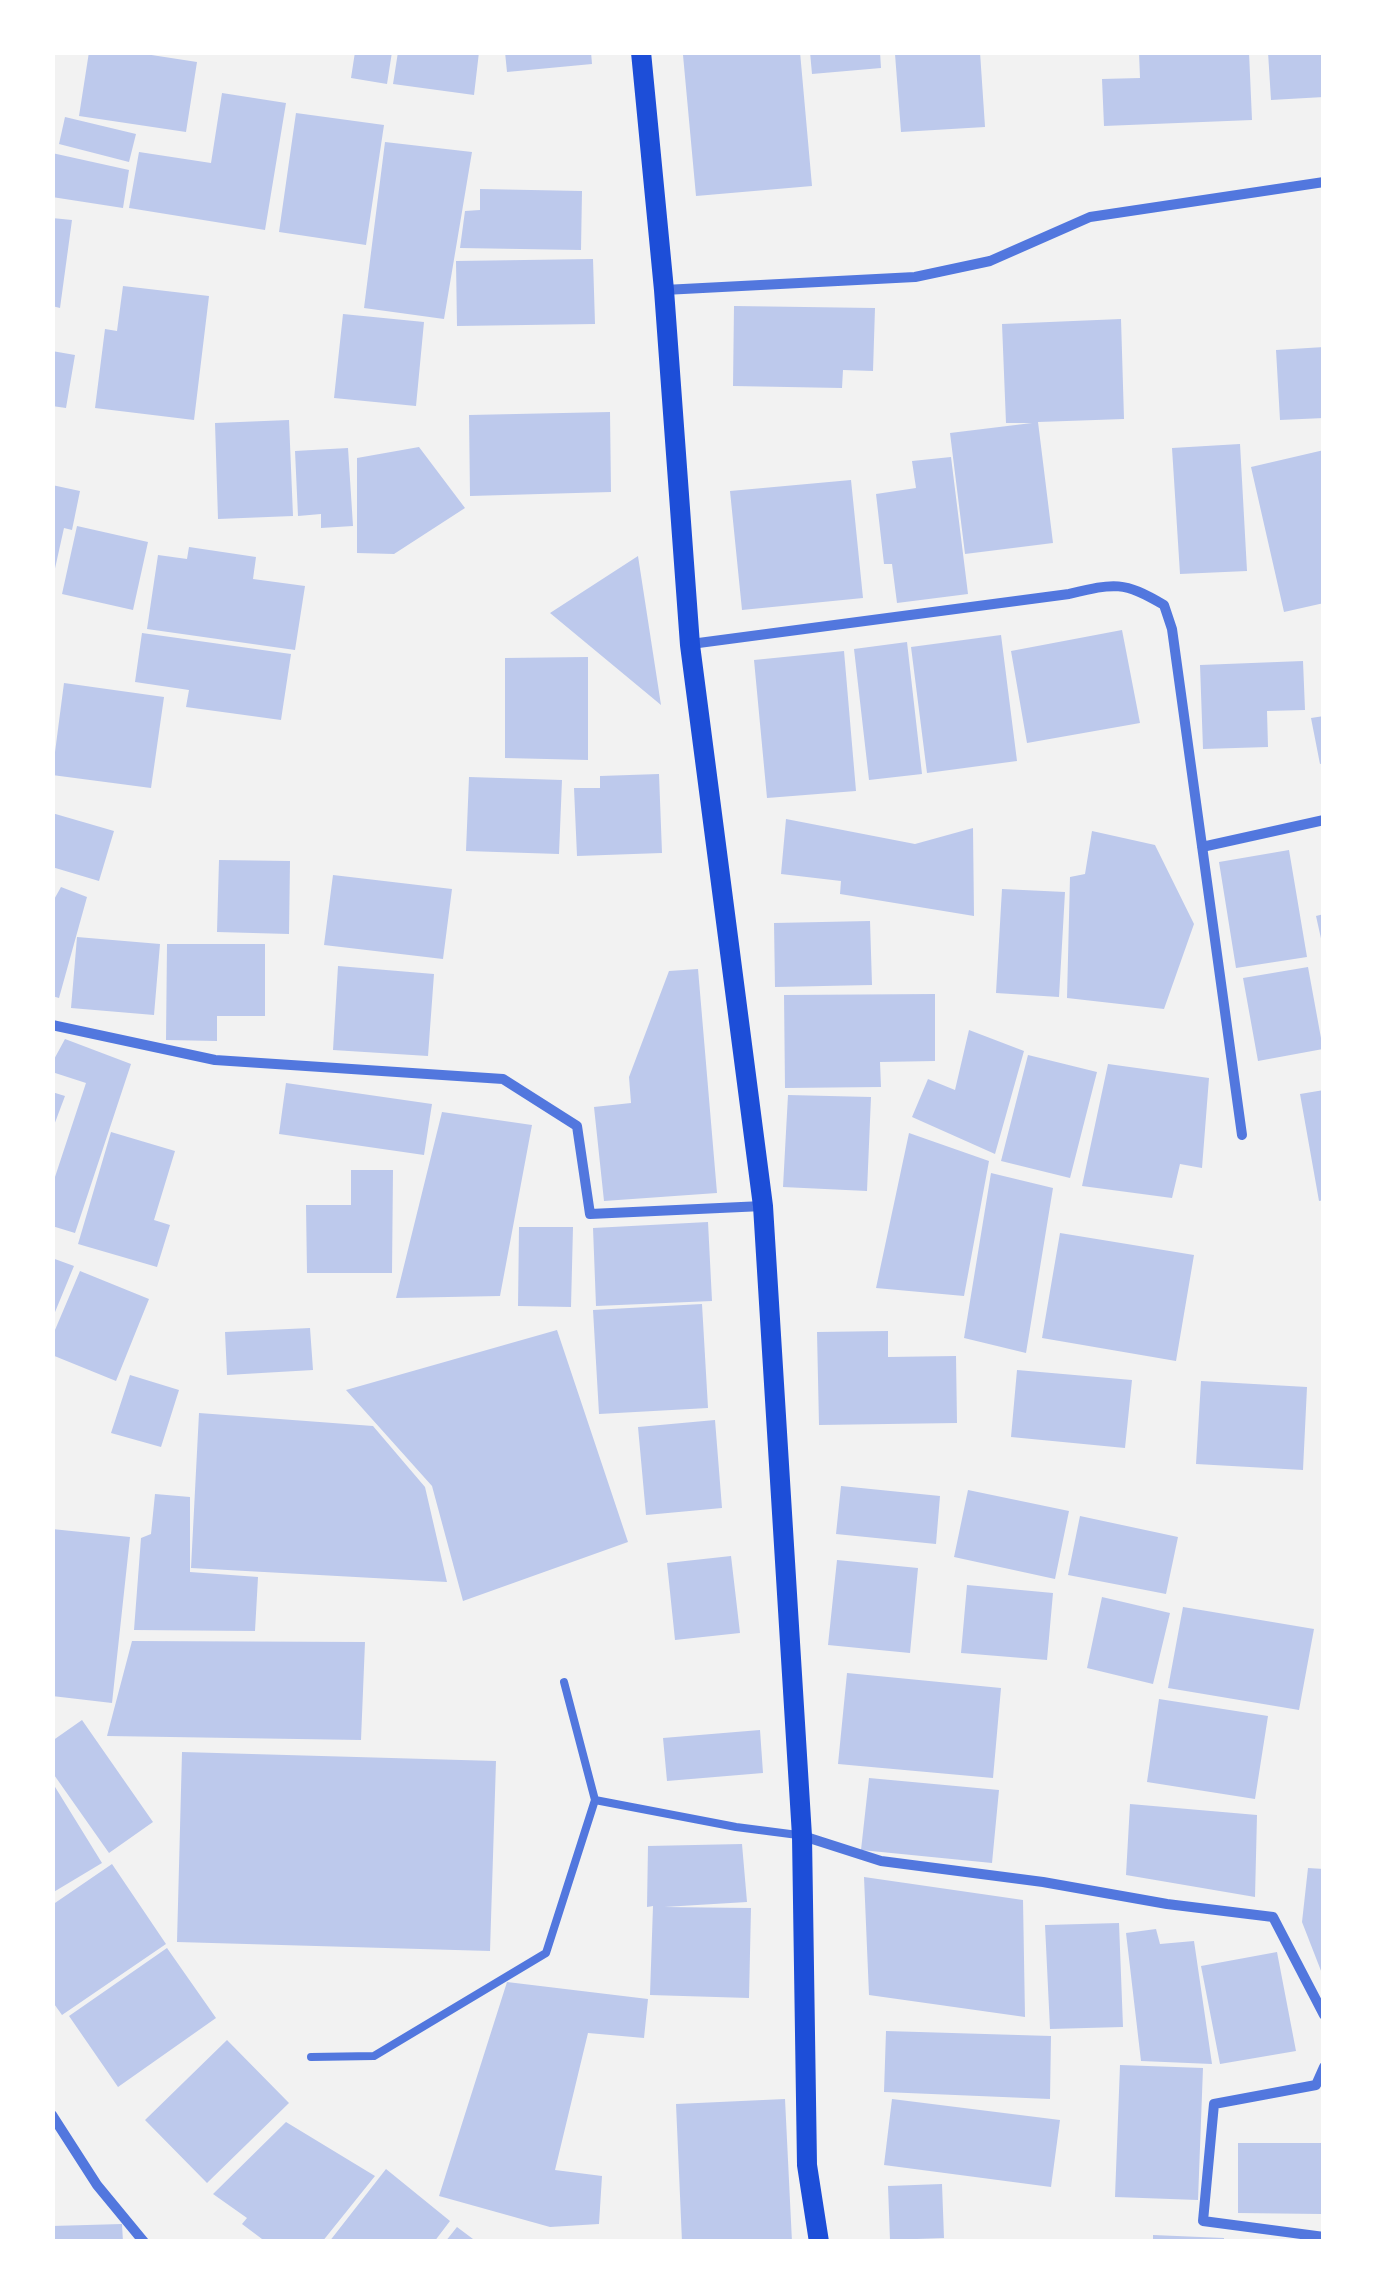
<!DOCTYPE html>
<style>
body{margin:0}
#map{position:relative;width:1376px;height:2294px;overflow:hidden;background:#f2f2f2;font-family:Karla,sans-serif}
canvas{display:block}
.frame{position:absolute;inset:0;border:55px solid #fff;pointer-events:none}
</style>
<div id="map">
<canvas width="1376" height="2294"></canvas>
<div class="frame"></div>
</div>
<script>
const context = document.querySelector('canvas').getContext('2d');
context.lineJoin = 'round';
function fill(path, color) { context.fillStyle = color; context.fill(path, 'evenodd'); }
function stroke(path, color, width, dash) { context.strokeStyle = color; context.lineWidth = width; context.lineCap = dash ? 'butt' : 'round'; context.setLineDash(dash || []); context.stroke(path); }
const building = new Path2D(`
 M89,52H132L197,62L186,132L79,116Z
 M355,52H392L387,84L351,78Z
 M398,52H479L474,95L393,84Z
 M505,52H591L592,64L507,72Z
 M708,52H800L812,186L696,196L683,55Z
 M810,52H880L881,68L812,74Z
 M980,52L985,127L901,132L895,54Z
 M1139,52H1249L1252,120L1104,126L1102,79L1140,78Z
 M1268,52H1324V97L1271,100Z
 M222,93L286,103L265,230L129,208L139,152L211,163Z
 M296,113L384,125L366,245L279,232Z
 M65,117L136,134L129,162L59,144Z
 M385,142L472,152L444,319L364,308Z
 M52,153L129,170L123,208L52,197Z
 M480,189L582,191L581,250L460,248L465,211L480,210Z
 M52,218L72,220L60,308L52,306Z
 M593,259L595,324L457,326L456,261Z
 M123,286L209,296L194,420L95,408L105,329L117,331Z
 M734,306L875,308L873,371L843,370L842,388L733,386Z
 M343,314L424,322L416,406L334,398Z
 M1121,319L1124,419L1038,422L1053,543L965,554L950,433L1032,423H1006L1002,324Z
 M1324,347V418L1280,420L1276,350Z
 M52,351L75,355L66,408L52,406Z
 M610,412L611,492L470,496L469,415Z
 M289,420L293,516L218,519L215,423Z
 M1240,444L1247,571L1180,574L1172,448Z
 M419,447L465,508L394,554L357,553V458Z
 M348,448L353,526L321,528V514L298,516L295,451Z
 M1324,450V603L1284,612L1251,467Z
 M951,457L968,594L897,603L892,564H884L876,494L916,488L912,461Z
 M851,480L863,598L742,610L730,491Z
 M52,485L80,491L72,530L64,528L54,573Z
 M77,526L148,542L133,610L62,594Z
 M189,547L256,557L253,579L305,586L295,650L147,629L158,555L187,559Z
 M638,556L661,705L550,613Z
 M1122,630L1140,723L1027,743L1011,651Z
 M142,633L291,654L281,720L186,707L189,690L135,682Z
 M1001,635L1017,761L927,773L911,647Z
 M907,642L922,774L869,780L854,649Z
 M844,651L856,791L767,798L754,660Z
 M588,657V760L505,758V658Z
 M1303,661L1305,710L1267,711L1268,747L1203,749L1200,665Z
 M64,683L164,697L151,788L52,775Z
 M1324,716V763L1320,764L1311,718Z
 M659,774L662,853L577,856L574,788H600V776Z
 M469,777L562,780L559,854L466,851Z
 M52,813L114,831L99,881L52,867Z
 M786,819L915,844L973,828L974,916L840,894L841,881L781,874Z
 M1092,831L1155,845L1194,924L1164,1009L1067,998L1070,877L1085,874Z
 M1289,850L1307,957L1236,968L1219,862Z
 M219,860L290,861L289,934L217,932Z
 M333,875L452,889L443,959L324,945Z
 M61,887L87,897L59,998L52,996V903Z
 M1002,889L1065,892L1059,997L996,993Z
 M1324,914V943H1322L1316,916Z
 M870,921L872,985L775,987L774,923Z
 M77,937L160,944L154,1015L71,1008Z
 M167,944H265V1016H217V1041L166,1040Z
 M338,966L434,974L428,1056L333,1050Z
 M1308,967L1323,1049L1258,1061L1243,978Z
 M698,969L717,1193L604,1201L594,1107L631,1103L629,1077L669,971Z
 M935,994V1061L880,1062L881,1087L785,1088L784,995Z
 M969,1030L1024,1051L995,1154L912,1117L928,1079L955,1090Z
 M65,1039L131,1064L75,1233L52,1226V1186L86,1083L52,1072V1063Z
 M1028,1055L1097,1072L1070,1178L1001,1161Z
 M1108,1064L1209,1078L1202,1168L1180,1164L1172,1198L1082,1186Z
 M286,1083L432,1104L424,1155L279,1134Z
 M1324,1090V1200L1319,1201L1300,1094Z
 M52,1092L65,1096L53,1128H52Z
 M788,1095L871,1097L867,1191L783,1187Z
 M442,1112L532,1125L500,1296L396,1298Z
 M111,1132L175,1151L154,1220L170,1225L157,1267L78,1244Z
 M909,1133L989,1161L964,1296L876,1288Z
 M351,1170H393L392,1273H307L306,1205H351Z
 M991,1173L1053,1188L1026,1353L964,1338Z
 M708,1222L712,1301L596,1306L593,1228Z
 M519,1227H573L571,1307L518,1306Z
 M1060,1233L1194,1255L1176,1361L1042,1338Z
 M52,1258L74,1266L53,1317H52Z
 M80,1271L149,1299L116,1381L52,1355V1337Z
 M702,1304L708,1408L599,1414L593,1310Z
 M310,1328L313,1370L227,1375L225,1332Z
 M557,1330L628,1542L463,1601L432,1486L346,1390Z
 M888,1331V1357L956,1356L957,1423L819,1425L817,1332Z
 M1017,1370L1132,1380L1125,1448L1011,1437Z
 M130,1375L179,1390L161,1447L111,1433Z
 M1201,1381L1307,1387L1303,1470L1196,1464Z
 M199,1413L373,1426L425,1487L447,1582L191,1568Z
 M715,1420L722,1508L646,1515L638,1427Z
 M841,1486L940,1496L936,1544L836,1534Z
 M968,1490L1069,1511L1055,1579L954,1557Z
 M155,1494L190,1497V1572L258,1577L255,1631L134,1630L141,1538L151,1534Z
 M1080,1516L1178,1537L1166,1594L1068,1575Z
 M52,1529L130,1537L112,1703L52,1696Z
 M731,1556L740,1633L675,1640L667,1563Z
 M837,1560L918,1568L910,1653L828,1645Z
 M967,1585L1053,1593L1047,1660L961,1653Z
 M1102,1597L1170,1613L1153,1684L1087,1668Z
 M1183,1607L1314,1629L1299,1710L1168,1688Z
 M132,1641L365,1642L361,1740L107,1736Z
 M847,1673L1001,1688L993,1778L838,1764Z
 M1159,1699L1268,1716L1255,1799L1147,1782Z
 M82,1720L153,1822L109,1853L52,1772V1741Z
 M760,1730L763,1773L667,1781L663,1738Z
 M182,1752L496,1761L490,1951L177,1942Z
 M869,1778L999,1790L992,1863L861,1850Z
 M52,1782L102,1863L52,1893Z
 M1130,1804L1257,1815L1255,1897L1126,1875Z
 M742,1844L747,1902L664,1907L751,1908L749,1998L650,1995L653,1906L647,1907L648,1846Z
 M112,1864L166,1944L62,2015L52,2001V1905Z
 M1308,1868L1324,1869L1323,1976L1302,1922Z
 M864,1877L1023,1900L1025,2017L869,1995Z
 M1119,1923L1123,2027L1050,2029L1045,1925Z
 M1156,1929L1160,1944L1194,1941L1212,2064L1141,2061L1126,1933Z
 M167,1948L216,2018L118,2087L69,2016Z
 M1277,1952L1296,2051L1220,2064L1201,1966Z
 M507,1982L648,1999L644,2038L588,2033L555,2170L602,2176L599,2224L550,2227L439,2196Z
 M886,2031L1051,2036L1050,2099L884,2092Z
 M227,2040L289,2103L207,2183L145,2120Z
 M1120,2065L1203,2068L1198,2200L1115,2197Z
 M785,2099L792,2242H682L676,2104Z
 M892,2099L1060,2120L1051,2187L884,2165Z
 M286,2122L375,2176L322,2242H266L242,2224L247,2218L213,2194Z
 M1238,2143H1321V2214L1238,2213Z
 M386,2169L450,2221L434,2242H329Z
 M942,2184L944,2238L890,2240L888,2186Z
 M122,2224L123,2242H52V2226Z
 M457,2227L477,2242H445Z
 M1153,2235L1224,2238V2242H1153Z`);
const service = new Path2D(`
 M564,1682L595,1800
 M311,2057L374,2056L546,1953L595,1800L736,1827L798,1835`);
const minor = new Path2D(`
 M664,290L915,277L990,261L1090,217L1324,182
 M691,644L1069,594C1115,583 1123,581 1164,605L1172,629L1242,1135
 M1202,847L1324,820
 M52,1025L215,1060L503,1079L577,1126L590,1214L763,1206
 M803,1836L881,1861L1043,1882L1167,1904L1273,1917L1324,2015
 M1324,2067L1316,2085L1214,2104L1203,2221L1324,2237
 M52,2115L97,2185L144,2242`);
const secondary = new Path2D(`
 M641,52L664,290L690,645L763,1206L802,1836L807,2165L819,2242`);
fill(building, '#bdc9ec');
stroke(service, '#5277de', 8);
stroke(minor, '#5277de', 10);
stroke(secondary, '#1d4ed8', 20);
</script>
